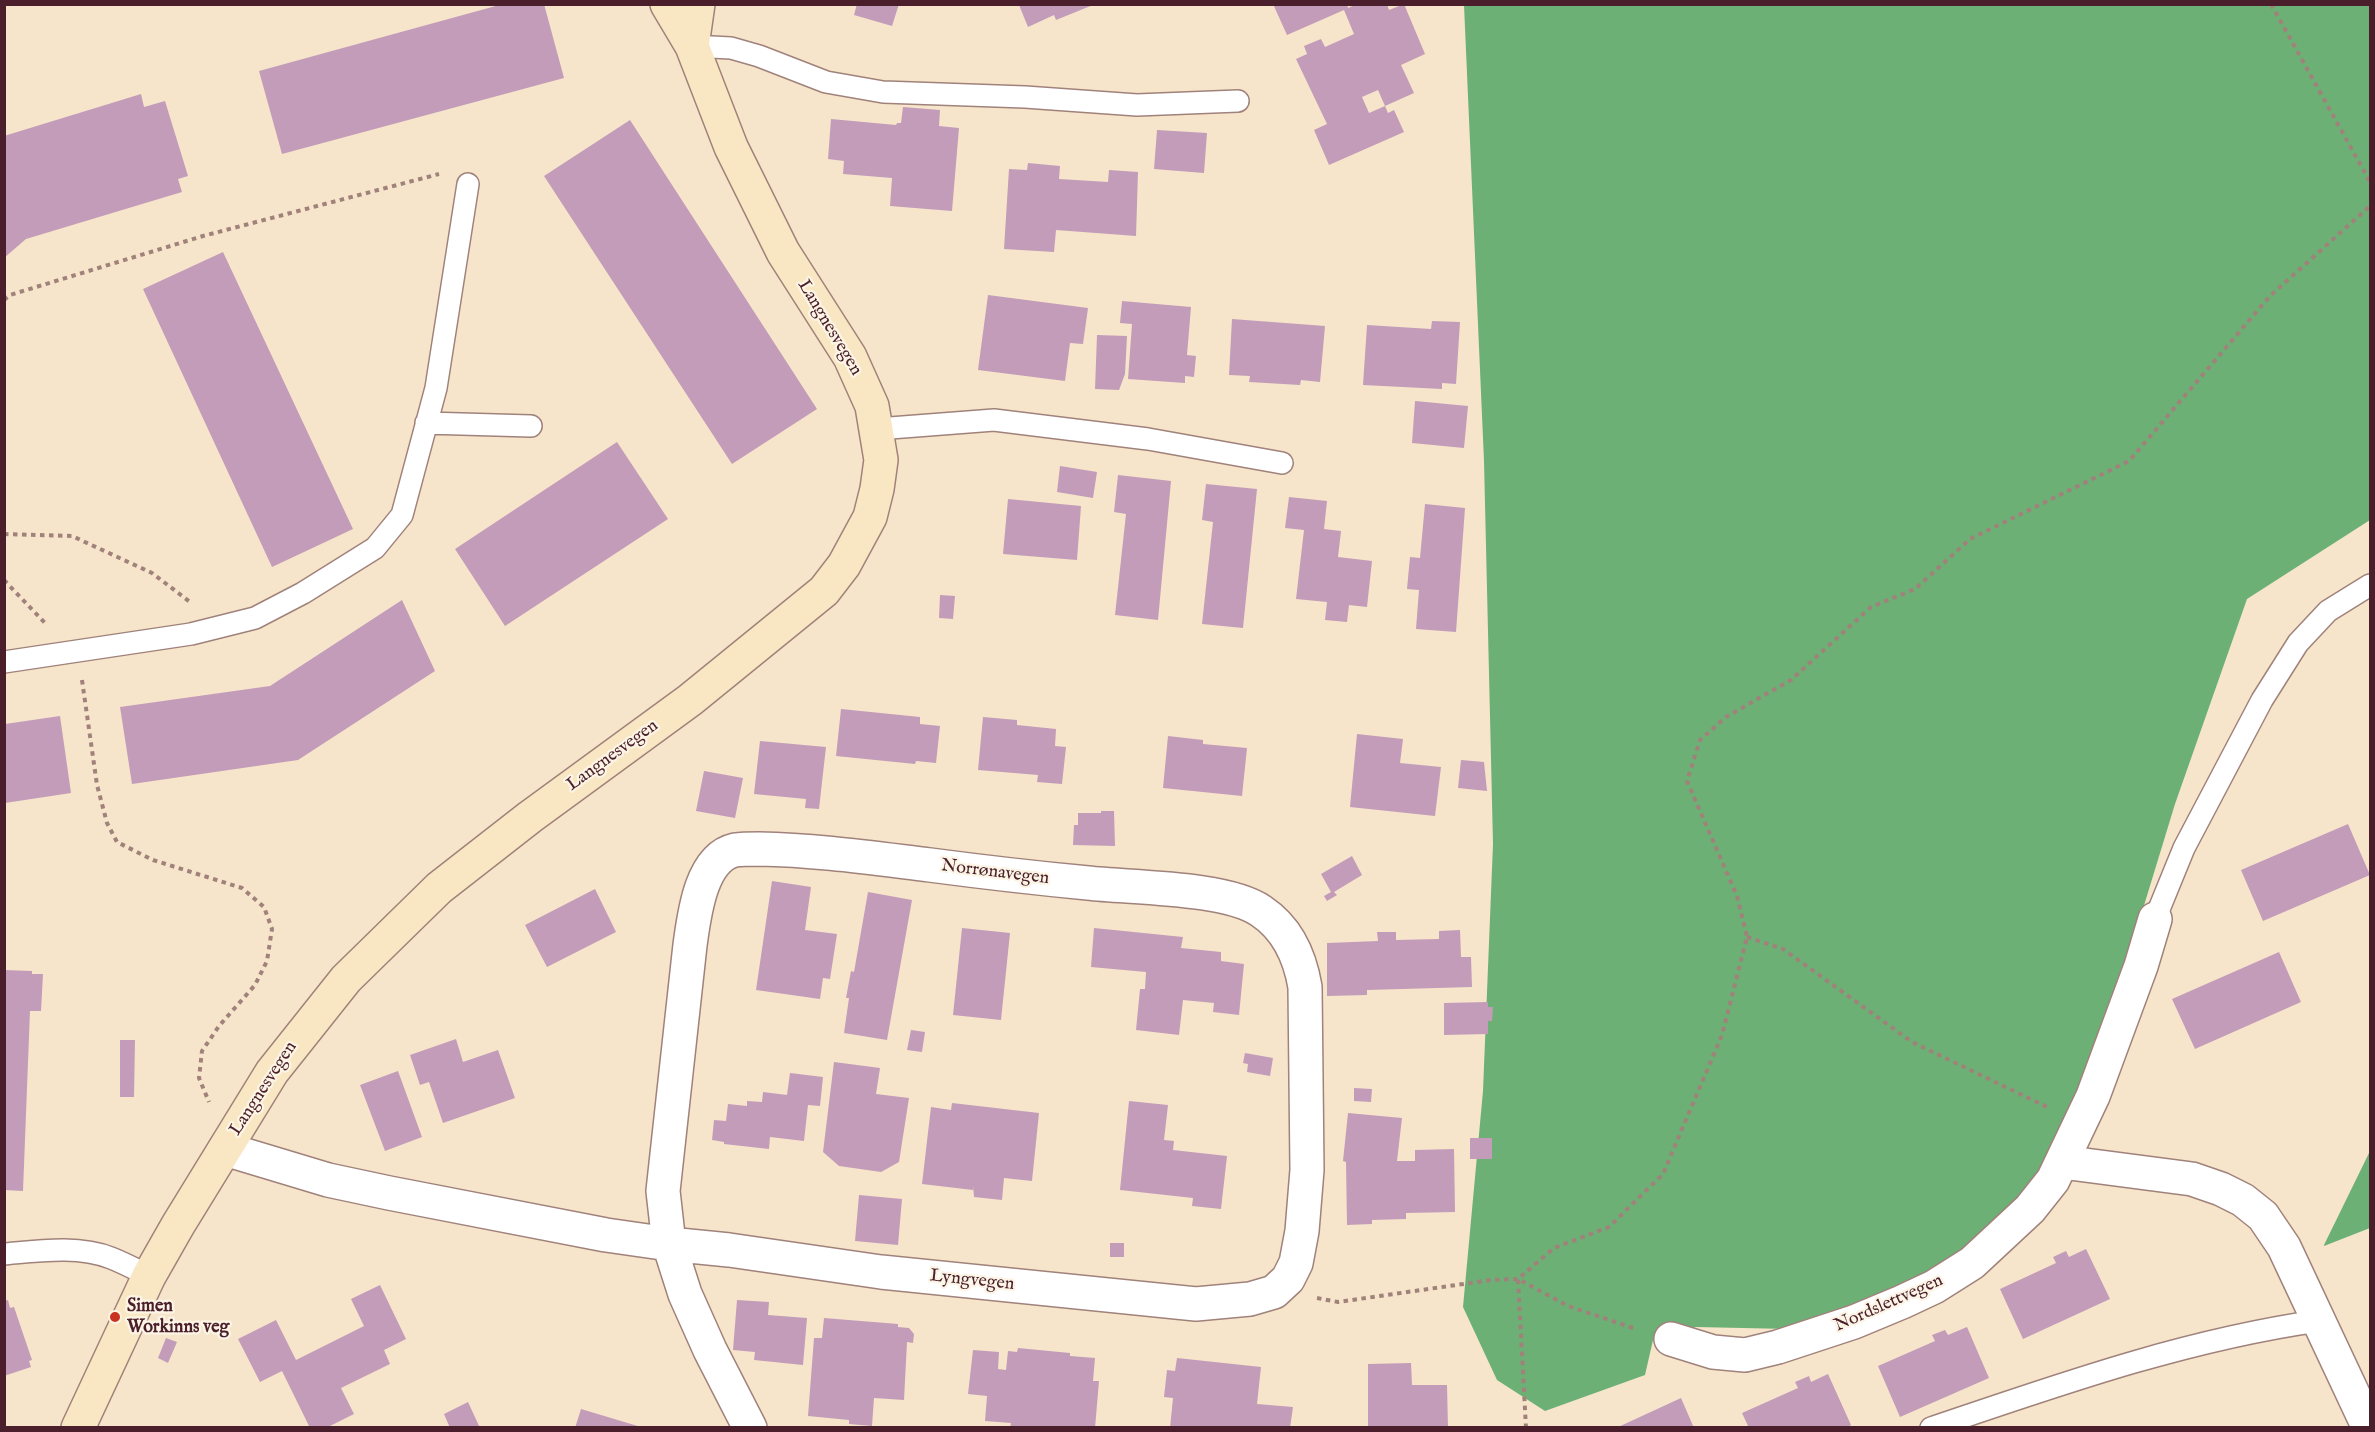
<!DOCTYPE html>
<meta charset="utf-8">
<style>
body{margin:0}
#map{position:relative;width:2375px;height:1432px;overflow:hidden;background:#f6e5cb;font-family:"IM FELL English",serif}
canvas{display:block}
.frame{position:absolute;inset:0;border:6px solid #4a1f2b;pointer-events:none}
</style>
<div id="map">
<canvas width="2375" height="1432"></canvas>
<div class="frame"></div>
</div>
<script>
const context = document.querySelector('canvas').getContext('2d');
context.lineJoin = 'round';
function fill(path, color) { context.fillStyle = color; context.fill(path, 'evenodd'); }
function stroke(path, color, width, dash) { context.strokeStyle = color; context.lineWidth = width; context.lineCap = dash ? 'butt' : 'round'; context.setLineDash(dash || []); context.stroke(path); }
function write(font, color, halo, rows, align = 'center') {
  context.font = font + ' "IM FELL English",serif'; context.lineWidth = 4.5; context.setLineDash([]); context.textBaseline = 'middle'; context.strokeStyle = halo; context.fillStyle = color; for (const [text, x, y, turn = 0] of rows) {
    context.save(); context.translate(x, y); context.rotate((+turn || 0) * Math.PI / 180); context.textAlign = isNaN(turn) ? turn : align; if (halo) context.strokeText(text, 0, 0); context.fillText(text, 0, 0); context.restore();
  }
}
const forest = new Path2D(`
 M1464,5H2370V520L2247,599L2175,804L2109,1020L2056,1150L2008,1215L1957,1261L1868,1305L1789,1329L1696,1327L1653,1340L1645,1375L1545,1411L1497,1380L1463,1307L1483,1091L1493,844L1484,461Z
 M2370,1151V1228L2324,1246V1245Z`);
const building = new Path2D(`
 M503,4H544L564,78L282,154L259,71Z
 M857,4H899L892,26L854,15Z
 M1273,4H1347L1348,8L1357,4H1387L1389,10L1404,4L1425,54L1401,65L1414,93L1385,106L1378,90L1362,97L1369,113L1385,106L1388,113L1394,110L1404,132L1329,165L1314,130L1327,124L1296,59L1307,54L1304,46L1321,39L1325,47L1354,34L1344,10L1287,35Z
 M1019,5H1093L1056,20L1054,15L1028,27Z
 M141,94L144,107L165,101L188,176L178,179L182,192L26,239L4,258V136Z
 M903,107L940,110L939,126L959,128L952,211L890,206L892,178L843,174L844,161L828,159L831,119L896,125L897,123H901Z
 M630,120L817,409L732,464L544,176Z
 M1157,130L1207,133L1204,173L1154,169Z
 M1028,163L1060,166L1059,179L1108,182L1109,170L1138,172L1136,236L1056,230L1054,252L1004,249L1009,169L1027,170Z
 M223,252L353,529L272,567L143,289Z
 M988,295L1088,308L1083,344L1070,343L1065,381L978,370Z
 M1122,301L1191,307L1187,355L1196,356L1194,377L1185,376V383L1128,379L1132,324L1120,323Z
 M1232,319L1325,326L1320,382L1301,380L1300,385L1249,382L1250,376L1229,375Z
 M1432,321L1460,322L1456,384L1442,383V389L1363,385L1367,325L1431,329Z
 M1097,335L1127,336L1125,374L1119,390L1095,389Z
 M1415,401L1468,406L1464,448L1412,443Z
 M617,442L668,519L505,626L455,549Z
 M1060,466L1097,472L1093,498L1057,492Z
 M1118,475L1171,481L1158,620L1115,615L1126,514L1114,512Z
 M1206,484L1257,489L1243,628L1202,624L1213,522L1202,520Z
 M1289,497L1327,501L1324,529L1341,531L1338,557L1372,561L1367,607L1349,605L1347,622L1325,620L1327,602L1296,599L1304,530L1285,528Z
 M1008,499L1081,506L1077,560L1003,554Z
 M1425,504L1465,508L1456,632L1416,629L1419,590L1407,589L1410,557L1420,558Z
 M940,595L955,596L953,619L939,618Z
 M402,600L435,671L298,760L132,784L120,707L270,686Z
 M841,709L920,717V724L940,726L936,763L916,761L915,764L836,756Z
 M60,716L71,793L5,803V724Z
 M983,717L1017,720V725L1056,729L1055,746L1066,747L1062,784L1037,782L1038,775L978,770Z
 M1357,734L1403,739L1400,763L1441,767L1435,816L1350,807Z
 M1168,736L1203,740V744L1247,748L1242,796L1163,788Z
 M760,741L826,747L819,809L805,808L806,799L754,794Z
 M1461,760L1484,762L1487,791L1458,788Z
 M704,771L743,778L735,818L696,811Z
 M1101,811H1114L1115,846L1073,845L1074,825H1078V813H1101Z
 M2348,824L2370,875L2263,921L2241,870Z
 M1352,856L1362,875L1334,892L1337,895L1327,901L1324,896L1331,892L1321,874Z
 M772,881L811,887L805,930L837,934L830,979L823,978L820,999L756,990Z
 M595,889L616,932L547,967L525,925Z
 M868,892L912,900L887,1040L844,1033L849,998H846L851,971L854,972Z
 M962,928L1010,933L1001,1020L953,1015Z
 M1094,928L1183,937L1181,948L1221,952V961L1244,964L1239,1015L1213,1012L1214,1003L1183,1000L1179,1035L1136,1030L1140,989H1145L1146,972L1091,967Z
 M1460,930L1461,957H1471L1472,987L1367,990V995L1327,996V943L1378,941L1377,932H1396V940L1439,939V931Z
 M2279,952L2301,1002L2195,1049L2172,999Z
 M4,970L32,971V974H43L41,1011H30L23,1191L4,1190Z
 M1488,1002V1007H1493L1492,1021H1488V1034L1444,1035V1003Z
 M911,1030L925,1032L922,1052L907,1050Z
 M456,1039L463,1062L498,1050L515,1098L443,1123L429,1082L420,1085L410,1055Z
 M120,1040H135L134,1097H120Z
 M1245,1053L1273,1058L1270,1076L1247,1072L1248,1064L1243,1063Z
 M834,1062L880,1068L876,1094L909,1098L899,1162L881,1172L839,1166L823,1152Z
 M398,1071L422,1137L385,1151L360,1085Z
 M790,1073L823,1077L820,1106L808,1105L804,1141L770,1137L769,1149L724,1144V1142L712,1140L714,1120L726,1121L728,1104L747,1106V1101L762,1102L763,1092L787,1095Z
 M1354,1088L1372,1089L1371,1102L1354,1101Z
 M1129,1101L1168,1105L1164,1140L1174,1141L1173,1150L1227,1156L1221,1209L1192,1206L1193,1198L1120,1190Z
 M952,1103L1039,1113L1032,1181L1004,1178L1002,1200L974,1197L973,1186V1190L922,1184L931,1107L951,1110Z
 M1348,1113L1402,1118L1397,1161H1415V1150L1454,1149L1455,1212L1406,1213V1219L1372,1220V1224L1347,1225L1346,1162L1343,1161Z
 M1470,1138H1492V1159H1470Z
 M859,1195L902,1199L898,1245L855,1241Z
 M1110,1243H1124V1257H1110Z
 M2086,1249L2110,1299L2023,1339L2000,1289L2056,1263L2053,1257L2066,1251L2069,1257Z
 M380,1285L406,1339L384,1350L390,1364L341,1388L354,1414L326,1428H310L282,1371L260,1382L238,1339L276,1320L296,1360L364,1326L351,1299Z
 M8,1300L10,1308L14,1307L32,1360L29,1361L31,1367L4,1376V1301Z
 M737,1300L769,1302L768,1315L807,1318L803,1365L754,1360L755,1352L733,1350Z
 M824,1318L898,1324V1327L909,1328L914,1334L913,1343L907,1342L904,1400L874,1398L872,1426L849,1424V1420L808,1416L814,1338H822Z
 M1967,1327L1989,1378L1900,1417L1878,1366L1935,1341L1932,1335L1945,1330L1948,1335Z
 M166,1338L177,1342L168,1363L158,1358Z
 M1018,1348L1070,1353V1356L1095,1358L1093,1381H1099L1095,1428H1010L1011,1423L985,1421L987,1396L968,1394L973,1350L999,1352L998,1369L1006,1370L1008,1351L1017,1352Z
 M1177,1358L1261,1367L1257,1404L1293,1407L1290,1428H1170L1173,1398L1164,1397L1167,1370L1175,1371Z
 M1411,1363L1412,1385H1447L1448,1428H1368V1364Z
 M1828,1374L1851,1425L1846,1428H1749L1742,1413L1798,1388L1795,1382L1809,1376L1811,1382Z
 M1681,1398L1694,1428H1616Z
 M468,1402L480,1428H450L444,1414Z
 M581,1409L641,1427L640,1428H575Z`);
const path = new Path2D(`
 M2271,4L2370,182
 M4,300L10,295L203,236L439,174
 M4,534L72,536L152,573L190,602
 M4,580L47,625
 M82,680L97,785L107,823L117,842L153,860L242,888L264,907L272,929L267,961L255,985L219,1026L202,1051L199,1078L209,1102
 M1747,937L1783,949L1912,1042L2047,1107
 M1317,1298L1338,1302L1491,1280L1518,1279L1568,1306L1636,1329
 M1526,1428L1518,1279L1554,1248L1609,1227L1663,1174L1722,1035L1747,937L1737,896L1687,781L1700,740L1726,717L1791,680L1871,607L1915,589L1970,539L2129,461L2270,296L2370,206`);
const lane = new Path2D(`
 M692,46L731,48L759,56L826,82L883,92L1025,97L1137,105L1238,101
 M426,423L531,426
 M877,429L994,420L1148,439L1282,463
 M4,662L191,634L255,618L303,593L375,548L402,515L436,388L468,184
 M2155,919L2184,848L2262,700L2298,643L2328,611L2370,585
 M4,1254C38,1251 79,1245 111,1258C124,1263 137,1270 149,1276
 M1931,1428C2058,1385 2185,1340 2318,1321`);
const street = new Path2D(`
 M759,849C817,850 872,858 930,865C983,872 1035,878 1088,883C1132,888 1226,887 1261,911C1288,929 1300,957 1305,987L1307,1170L1302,1231L1296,1263L1288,1279L1274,1292L1250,1299L1196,1304L881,1272L729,1250L669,1244L663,1191L690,945C694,917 700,858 735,850C742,849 751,849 759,849Z
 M225,1149L328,1180L389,1193L606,1235L669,1244L685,1294L710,1350L750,1428
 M2062,1162L2192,1179L2221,1189L2243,1200L2263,1216L2284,1247L2369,1428
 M1671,1339L1713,1352L1745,1355L1778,1347L1854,1322L1902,1302L1934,1287L1972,1263L2030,1209L2053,1180L2093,1096L2141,966L2155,919`);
const secondary = new Path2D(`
 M692,46L698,4
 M78,1428L149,1276L178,1225L272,1072L346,979L439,888L530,817L690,700L824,591L844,565L870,517L877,489L881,460L872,406L850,357L783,252L731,147L692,46L667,4`);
const markers = [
 [115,1317,6,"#c8321e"]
];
const streetNames = [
 ["Langnesvegen",829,328,59],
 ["Langnesvegen",613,756,-36],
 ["Norrønavegen",995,873,7],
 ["Langnesvegen",264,1089,-57],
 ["Lyngvegen",972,1281,6],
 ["Nordslettvegen",1889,1304,-24]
];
const poiNames = [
 ["Simen",127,1307],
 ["Workinns veg",127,1328]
];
fill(forest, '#6cb075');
fill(building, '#c39cb9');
stroke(lane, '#a0827b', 24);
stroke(street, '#a0827b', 36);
stroke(secondary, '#a0827b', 36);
stroke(path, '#a0827b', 4, [4.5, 4.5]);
stroke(lane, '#fff', 21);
stroke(street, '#fff', 33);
stroke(secondary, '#f9e7c3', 33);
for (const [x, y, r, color] of markers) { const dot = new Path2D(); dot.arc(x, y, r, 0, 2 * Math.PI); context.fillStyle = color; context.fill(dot); stroke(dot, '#fcf5e5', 2); }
write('18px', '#4a1f2b', '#fcf5e5', streetNames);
write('bold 18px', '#4a1f2b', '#fcf5e5', poiNames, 'left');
</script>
